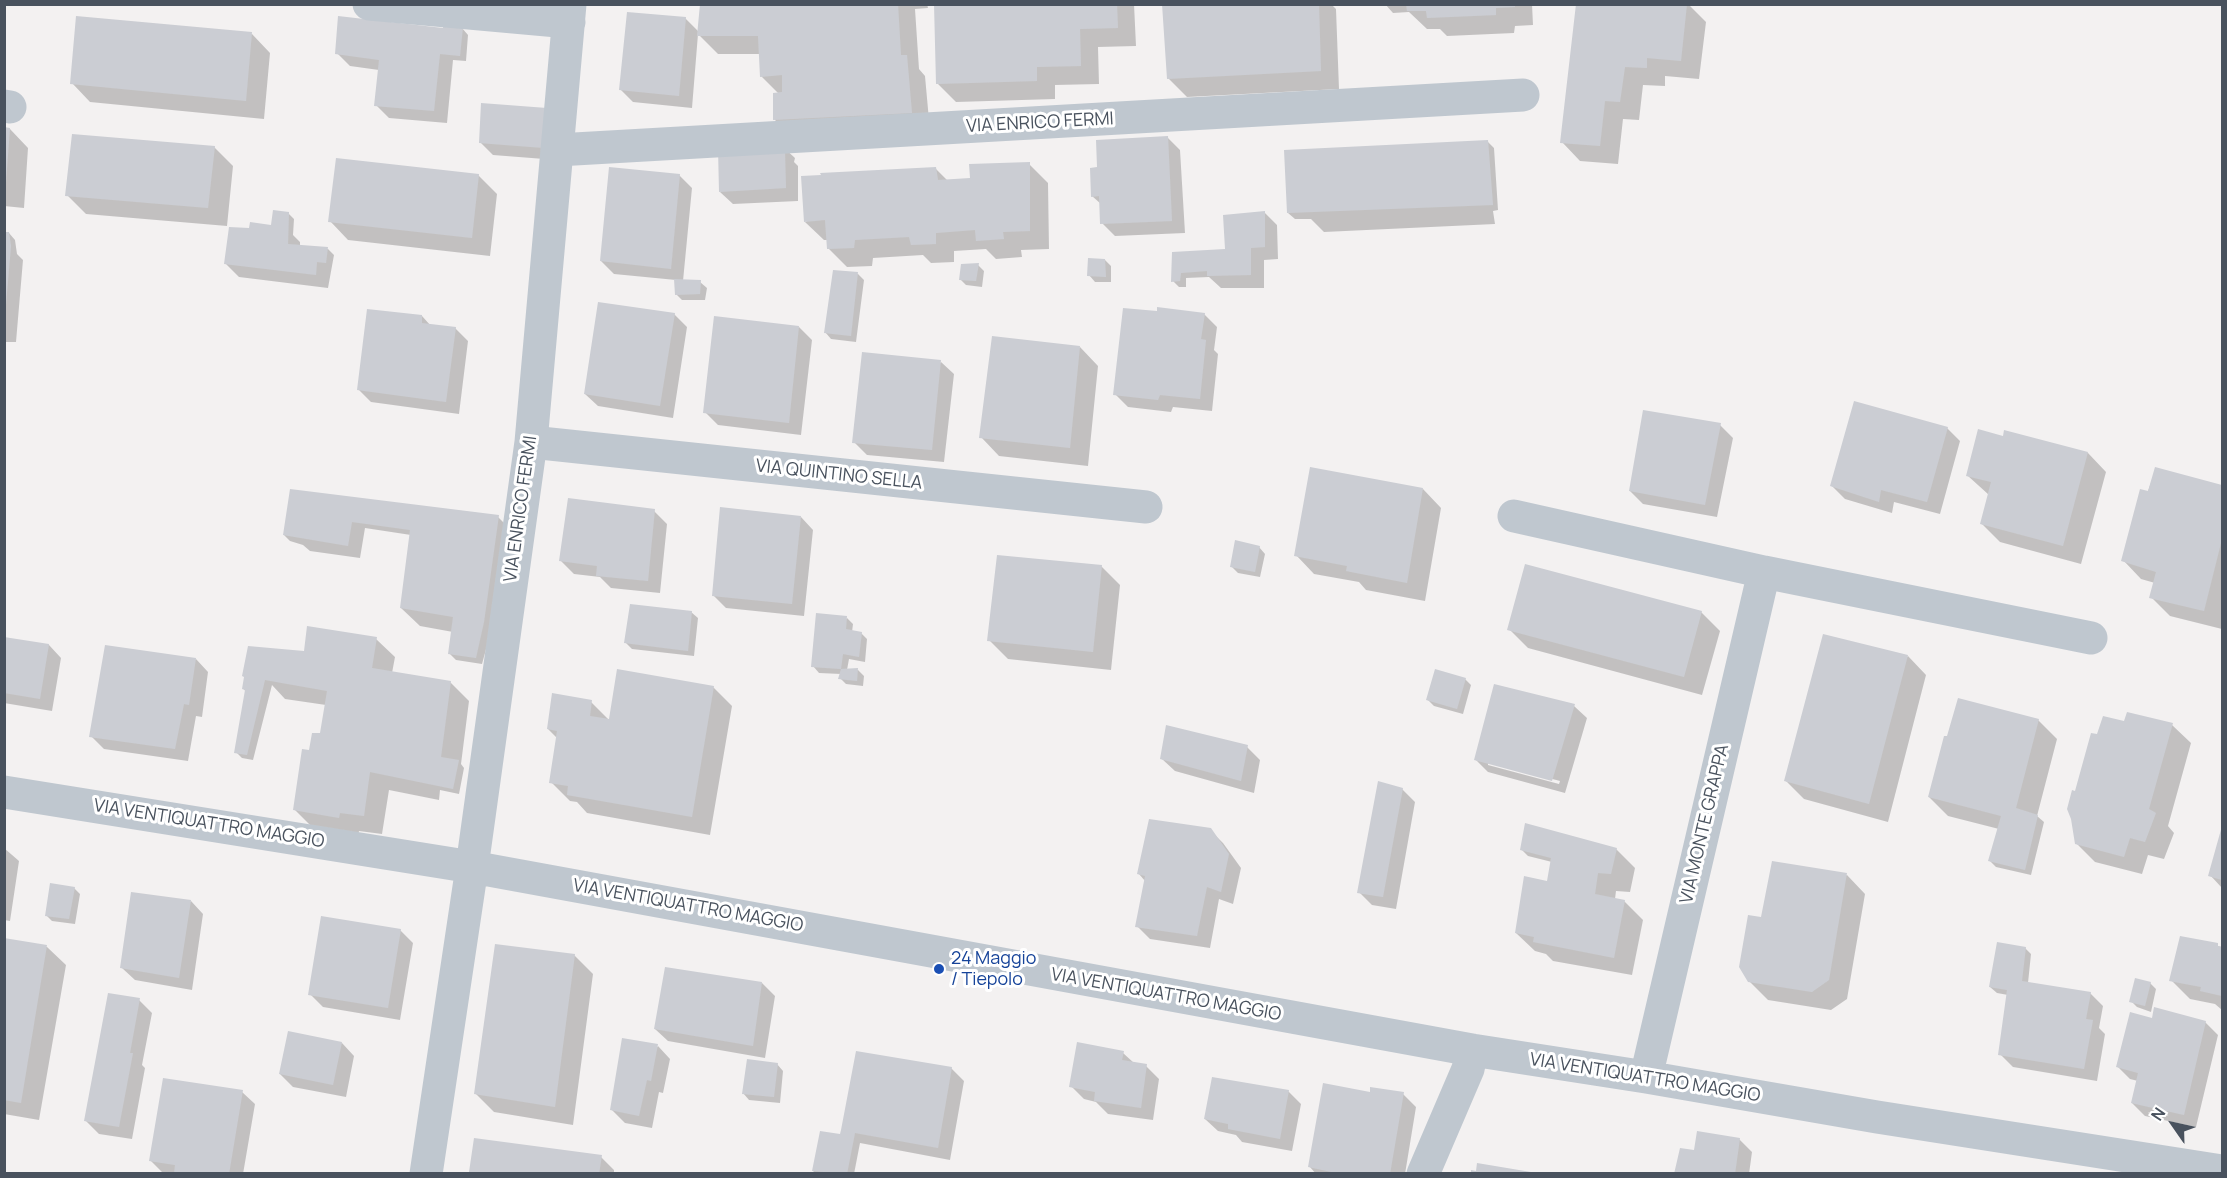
<!DOCTYPE html>
<style>
body{margin:0}
#map{position:relative;width:2227px;height:1178px;overflow:hidden;background:#f3f1f1;font-family:Manrope,sans-serif}
canvas{display:block}
.frame{position:absolute;inset:0;border:6px solid #49525e;pointer-events:none}
.north{position:absolute;left:2143px;top:1094px;width:60px;height:60px;-webkit-text-stroke:4px #fff;paint-order:stroke;rotate:304deg;font-size:16px;font-weight:700;line-height:24px;text-align:center;color:#49525e}
.north::after{content:'';display:block;margin:auto;width:21px;height:27px;background:#49525e;clip-path:polygon(50% 0,100% 100%,50% 72%,0 100%)}
</style>
<div id="map">
<canvas width="2227" height="1178"></canvas>
<div class="frame"></div>
<div class="north">N</div>
</div>
<script>
const context = document.querySelector('canvas').getContext('2d');
context.lineJoin = 'round';
function fill(path, color) { context.fillStyle = color; context.fill(path, 'evenodd'); }
function stroke(path, color, width, dash) { context.strokeStyle = color; context.lineWidth = width; context.lineCap = dash ? 'butt' : 'round'; context.setLineDash(dash || []); context.stroke(path); }
function write(font, color, halo, rows, align = 'center') {
  context.font = font + ' Manrope,sans-serif'; context.lineWidth = 6; context.setLineDash([]); context.textBaseline = 'middle'; context.strokeStyle = halo; context.fillStyle = color; for (const [text, x, y, turn = 0] of rows) {
    context.save(); context.translate(x, y); context.rotate((+turn || 0) * Math.PI / 180); context.textAlign = isNaN(turn) ? turn : align; if (halo) context.strokeText(text, 0, 0); context.fillText(text, 0, 0); context.restore();
  }
}
const shadow = new Path2D(`
 M701,4H927L928,8L915,9L919,69L925,76L930,131L793,138L774,119L779,94L761,76L760,54H718L698,34L692,108L633,102L620,89L685,18L699,32Z
 M936,4H1134L1136,46L1098,47L1099,84L1055,85V99L956,102L937,83Z
 M1164,4H1331L1336,9L1339,89L1187,97L1168,78Z
 M1385,4H1532L1533,25L1515,26L1514,33L1447,36L1440,29H1427L1409,12L1393,13Z
 M1578,4H1688L1706,22L1699,79L1665,76V86L1643,85L1639,120L1623,119L1618,164L1580,161L1562,142Z
 M462,28L468,35L466,61L453,60L447,123L389,118L376,105L379,70L350,66L337,53L444,30Z
 M252,34L270,53L264,119L90,102L72,83Z
 M546,109L557,160L493,155L480,142Z
 M4,129H10L28,148L24,208L4,206Z
 M1167,137L1180,150L1185,233L1115,236L1102,223L1101,204L1092,196L1099,168Z
 M1488,142L1494,148L1498,210L1493,211L1495,224L1324,232L1311,219H1295L1288,213Z
 M782,146L795,158L794,162L798,166V201L733,204L720,192Z
 M214,147L233,166L227,226L86,214L67,195Z
 M1029,164L1048,183L1049,249L1021,250L1022,257L996,259L986,249L954,251V262L931,263L923,255L873,258L872,266L847,267L828,248V240H824L805,222L935,168L948,181L972,179Z
 M478,175L497,194L490,256L348,240L330,221Z
 M679,175L692,188L683,281L700,282L707,288L705,300H682L676,294V280L614,274L601,261Z
 M1264,212L1277,225L1278,259L1264,260V288H1221L1209,277L1186,278V287H1179L1173,281V254L1226,251Z
 M288,213L294,219L293,235L300,242V247L328,249L334,255L328,288L239,277L226,264L276,228Z
 M4,233H9L15,240L17,254L23,260L16,342H4Z
 M1105,260L1111,266V282H1095L1089,275Z
 M978,265L984,271L982,287L966,285L960,279Z
 M834,271L858,274L864,280L856,342L831,339L825,332Z
 M674,314L687,327L673,418L598,406L585,394Z
 M1204,314L1217,327L1214,350L1218,354L1212,411L1173,407L1171,412L1128,407L1115,394Z
 M422,316L431,326L455,328L468,341L459,414L371,402L358,389Z
 M799,327L812,340L801,435L718,425L705,412Z
 M1080,347L1098,366L1088,466L999,456L981,437Z
 M941,362L954,374L944,462L867,455L854,442Z
 M1720,425L1733,438L1717,517L1643,504L1630,491Z
 M1947,428L1960,441L1940,514L1894,502L1892,513L1845,499L1832,486Z
 M2004,438L2088,453L2106,472L2081,564L2000,542L1981,523L1989,495L1968,476Z
 M2156,469L2222,486V629L2170,616L2151,597L2155,583L2141,579L2123,560Z
 M1423,489L1441,508L1425,601L1366,590L1359,582L1314,574L1296,555Z
 M413,507L498,517L517,536L482,664L456,660L450,654L453,632L420,626L401,608L411,535L365,528L360,558L310,551L303,545L290,541L284,535Z
 M654,511L667,524L660,593L611,588L600,577L574,574L561,561Z
 M801,517L813,530L804,616L726,608L713,595Z
 M1259,547L1265,554L1260,577L1238,573L1232,567Z
 M1101,566L1120,585L1111,670L1008,659L989,640Z
 M691,612L698,618L694,656L632,649L626,643Z
 M1701,612L1720,631L1702,695L1528,648L1509,629Z
 M847,618L853,624L852,632L861,633L867,639L865,662L849,659L847,670H858L864,676L863,686L846,684L840,678L841,674L819,673L813,666Z
 M4,638L49,645L61,658L52,711L4,703Z
 M376,639L395,657L392,673L450,682L469,701L461,764L464,768L459,794L440,790L439,800L389,790L382,834L359,831L358,836L313,828L294,809L311,751L321,735L326,705L285,699L272,685L253,760L242,758L236,752L246,692L243,688L305,653Z
 M1908,656L1926,675L1888,822L1804,799L1785,780Z
 M196,659L208,672L202,717L196,716L188,761L104,749L91,736Z
 M1465,679L1471,685L1463,714L1434,706L1428,700Z
 M713,687L732,706L710,835L587,813L577,802L570,801L551,782L557,738L548,729L591,702L610,721Z
 M1574,706L1587,718L1565,793L1488,772L1475,759ZM1488,762L1560,781L1559,784L1488,765Z
 M2038,720L2057,739L2037,816L2044,822L2031,875L1996,867L1990,861L1999,829L1948,816L1929,797Z
 M2125,722L2172,725L2191,743L2168,826L2174,833L2164,859L2148,855L2142,874L2095,862L2076,843L2098,736Z
 M1247,747L1260,760L1254,793L1175,771L1162,759Z
 M1402,789L1415,802L1396,909L1372,905L1359,892Z
 M2222,829V888L2210,875Z
 M1210,830L1223,843L1241,868L1233,904L1219,899L1210,948L1150,939L1137,926L1145,881L1139,874Z
 M4,848L19,861L10,921L4,920Z
 M1616,849L1635,868L1630,892L1616,891L1615,899L1624,901L1643,920L1632,975L1553,961L1546,954L1535,951L1516,933L1549,882L1552,862L1528,856L1522,850Z
 M1847,875L1865,894L1847,999L1831,1010L1768,1000L1749,981L1762,919Z
 M74,888L80,894L75,924L52,921L46,915Z
 M191,901L203,914L192,990L135,980L122,968Z
 M400,930L413,943L400,1020L323,1007L310,994Z
 M2181,938L2222,947V1010L2215,1004L2190,999L2171,980Z
 M4,940L47,947L66,965L39,1120L4,1114Z
 M2025,948L2031,954L2028,983L2090,993L2103,1006L2099,1028L2105,1034L2097,1081L2013,1067L2000,1054L2008,995L1997,993L1990,987Z
 M574,955L593,974L573,1125L494,1112L475,1093Z
 M762,983L775,996L765,1058L668,1041L655,1029Z
 M2150,983L2156,989L2151,1012L2137,1007L2131,1001Z
 M139,1000L152,1013L142,1065L145,1068L132,1139L99,1134L86,1121Z
 M2153,1020L2205,1022L2218,1035L2196,1127L2145,1116L2132,1103L2138,1081L2130,1079L2117,1066Z
 M342,1043L354,1056L346,1097L293,1087L280,1074Z
 M658,1046L670,1059L663,1093L659,1092L652,1128L625,1123L612,1110Z
 M1123,1053L1134,1063L1146,1066L1159,1079L1153,1120L1108,1114L1096,1102L1084,1099L1071,1086Z
 M777,1064L783,1071L780,1103L749,1100L743,1093Z
 M951,1068L964,1081L950,1160L860,1143L854,1174H816L813,1171L840,1135Z
 M1288,1091L1301,1104L1292,1151L1242,1142L1236,1135L1218,1131L1205,1119Z
 M242,1092L255,1104L243,1174H166L163,1173L150,1160Z
 M1372,1094H1403L1416,1107L1405,1174H1316L1310,1167Z
 M1739,1139L1752,1152L1749,1174H1676Z
 M601,1157L614,1170V1174H473L471,1171Z`);
const building = new Path2D(`
 M700,4H898L901,55H907L912,113L773,120V93L782,92V75L760,77L758,36H697Z
 M934,4H1117L1118,28L1080,29L1081,66L1037,67V81L936,84Z
 M1162,4H1319L1321,71L1167,79Z
 M1406,4H1515V7L1496,8V15L1427,18L1426,11H1407Z
 M1576,4H1687L1681,61L1647,58V68L1625,67L1620,102L1605,101L1600,146L1560,143Z
 M627,12L686,17L679,96L619,90Z
 M76,16L252,32L246,101L70,84Z
 M338,16L443,28V26L463,27L460,56L440,54L434,111L374,106L379,60L335,54Z
 M481,103L547,108L544,148L479,143Z
 M4,127L10,128L6,182H4Z
 M72,134L215,146L208,208L65,196Z
 M1168,136L1172,221L1100,224L1099,196L1091,197L1090,168L1097,167L1096,140Z
 M1488,140L1493,205L1287,213L1284,150Z
 M718,148L785,152L786,188L719,192Z
 M336,158L479,174L472,238L328,222Z
 M1030,162V231L1003,232L1004,239L976,241L975,230L936,233V244L911,245L909,237L855,240L854,248L827,249L825,220L804,222L801,176L821,175L820,173L936,167L938,180L970,178L969,164Z
 M609,167L680,174L671,269L600,261Z
 M273,210L289,212L288,244L328,247L326,263L317,262L316,275L224,264L229,227L249,228L250,222L271,225Z
 M1265,211V247L1251,248V275L1207,276V271L1181,273L1180,281L1171,282L1172,252L1225,249L1223,215Z
 M4,232H9L11,246L6,304H4Z
 M1088,258L1105,259L1106,277L1087,276Z
 M979,263L976,281L959,280L961,264Z
 M833,270L858,272L851,336L824,333Z
 M674,279L701,280L700,294L675,295Z
 M598,302L675,313L660,406L584,394Z
 M1157,307L1205,313L1201,339L1206,340L1200,399L1160,395L1158,400L1113,395L1123,308L1157,311Z
 M367,309L422,315V323L456,327L446,402L357,390Z
 M714,316L799,326L789,423L703,413Z
 M992,336L1080,346L1070,448L979,438Z
 M862,352L941,360L932,450L852,443Z
 M1854,401L1948,427L1927,502L1881,490L1879,502L1830,486Z
 M1643,410L1721,423L1705,505L1629,491Z
 M1978,429L2003,436L2004,430L2088,452L2063,546L1980,524L1991,482L1966,476Z
 M1310,467L1423,488L1407,583L1346,571L1347,566L1294,556Z
 M2155,467L2222,485V539L2204,611L2149,598L2156,572L2121,561L2140,489L2148,491Z
 M290,489L499,515L484,622L476,658L448,654L453,617L400,608L410,530L352,522L348,546L283,535Z
 M568,498L655,509L648,581L596,576L597,566L559,561Z
 M720,507L801,516L792,604L712,596Z
 M1235,540L1260,546L1255,572L1230,567Z
 M997,555L1102,565L1093,652L987,641Z
 M1525,564L1702,611L1684,677L1507,630Z
 M630,604L692,611L688,651L624,643Z
 M816,613L847,616L846,629L862,632L859,657L843,654L841,669L858,668L857,681L838,679L841,669L811,667Z
 M307,626L377,637L372,668L451,681L441,757L459,760L453,789L370,772L364,816L340,813L339,818L293,810L302,749L309,750L312,733H320L327,691L265,680L247,755L234,753L245,690L242,689L244,677L242,676L248,646L304,651Z
 M1823,634L1908,655L1869,804L1784,781Z
 M4,637L49,644L40,699L4,693Z
 M105,645L196,658L189,705L184,704L175,749L89,737Z
 M617,669L714,686L692,817L567,795L568,786L549,783L557,731L547,729L552,693L592,700L590,716L609,719Z
 M1435,669L1466,678L1457,709L1426,700Z
 M1494,684L1575,704L1552,781L1474,760Z
 M1958,698L2039,719L2016,808L2038,815L2025,870L1988,861L2001,816L1928,797L1944,736H1947Z
 M2127,712L2173,723L2149,809L2156,813L2145,842L2130,838L2124,857L2075,844L2071,819L2067,809L2072,790L2075,791L2091,733L2097,734L2103,716L2124,721Z
 M1166,725L1248,745L1241,781L1160,759Z
 M1378,781L1403,788L1383,897L1357,893Z
 M1149,819L1211,828L1229,854L1221,892L1207,887L1197,936L1135,927L1145,876L1137,874Z
 M1525,823L1617,848L1611,874L1598,873L1595,894L1625,900L1614,958L1533,942L1534,937L1515,933L1524,876L1547,881L1551,858L1520,850Z
 M2222,826V880L2208,876Z
 M1772,861L1847,873L1829,980L1812,992L1748,982L1739,967L1748,915L1761,917Z
 M50,883L75,887L69,919L45,916Z
 M131,892L191,900L179,978L120,968Z
 M321,916L401,929L388,1008L308,995Z
 M2180,936L2218,943V946L2222,947V996L2200,991L2201,987L2169,981Z
 M4,938L47,945L21,1103L4,1100Z
 M1997,942L2026,947L2022,981L2091,992L2086,1019L2093,1020L2084,1069L1998,1055L2007,990L1989,987Z
 M495,944L575,954L555,1107L474,1094Z
 M665,967L762,982L753,1046L654,1029Z
 M2135,978L2151,982L2145,1006L2129,1002Z
 M108,993L140,998L130,1053H133L119,1127L84,1121Z
 M2154,1007L2206,1021L2184,1115L2131,1103L2138,1073L2116,1067L2130,1012L2152,1018Z
 M288,1031L342,1042L333,1085L279,1074Z
 M622,1038L658,1044L651,1081L647,1080L639,1116L610,1110Z
 M1077,1042L1124,1051L1122,1060L1147,1064L1141,1108L1094,1101L1095,1092L1069,1087Z
 M856,1051L952,1067L938,1148L855,1133L847,1174L812,1171L820,1131L840,1134L841,1130Z
 M747,1059L778,1063L774,1097L742,1094Z
 M1212,1077L1289,1090L1280,1139L1228,1129V1124L1204,1119Z
 M163,1078L243,1090L229,1174H174L175,1165L149,1161Z
 M1323,1083L1370,1092V1087L1404,1092L1390,1174H1341L1308,1167Z
 M1697,1131L1740,1138L1735,1174H1674L1680,1148L1694,1150Z
 M474,1138L602,1155L599,1174L469,1172Z
 M1477,1163L1531,1172V1174H1471V1170L1476,1171Z`);
const street = new Path2D(`
 M369,4L569,22
 M4,106L10,107
 M557,150L1523,95
 M531,442L1146,507
 M1514,516L1764,572
 M4,792L472,867L1472,1050L1646,1077L1877,1117L2222,1171
 M1646,1077L1764,572L2091,638
 M426,1174L472,867L531,442L570,4
 M1423,1174L1468,1069L1472,1050`);
const markers = [
 [939,969,6,"#1a4fb4"]
];
const streetNames = [
 ["VIA ENRICO FERMI",1040,123,-3],
 ["VIA QUINTINO SELLA",839,475,6],
 ["VIA ENRICO FERMI",521,509,-82],
 ["VIA VENTIQUATTRO MAGGIO",209,824,9],
 ["VIA MONTE GRAPPA",1705,824,-77],
 ["VIA VENTIQUATTRO MAGGIO",688,906,10],
 ["VIA VENTIQUATTRO MAGGIO",1166,995,10],
 ["VIA VENTIQUATTRO MAGGIO",1645,1078,9]
];
const transitNames = [
 ["24 Maggio",951,959],
 ["/ Tiepolo",951,980]
];
fill(shadow, '#0003');
fill(building, '#cbcdd3');
stroke(street, '#bfc7cf', 33);
for (const [x, y, r, color] of markers) { const dot = new Path2D(); dot.arc(x, y, r, 0, 2 * Math.PI); context.fillStyle = color; context.fill(dot); stroke(dot, '#fff', 2); }
write('18px', '#49525e', '#fff', streetNames);
write('18px', '#164399', '#fff', transitNames, 'left');
</script>
